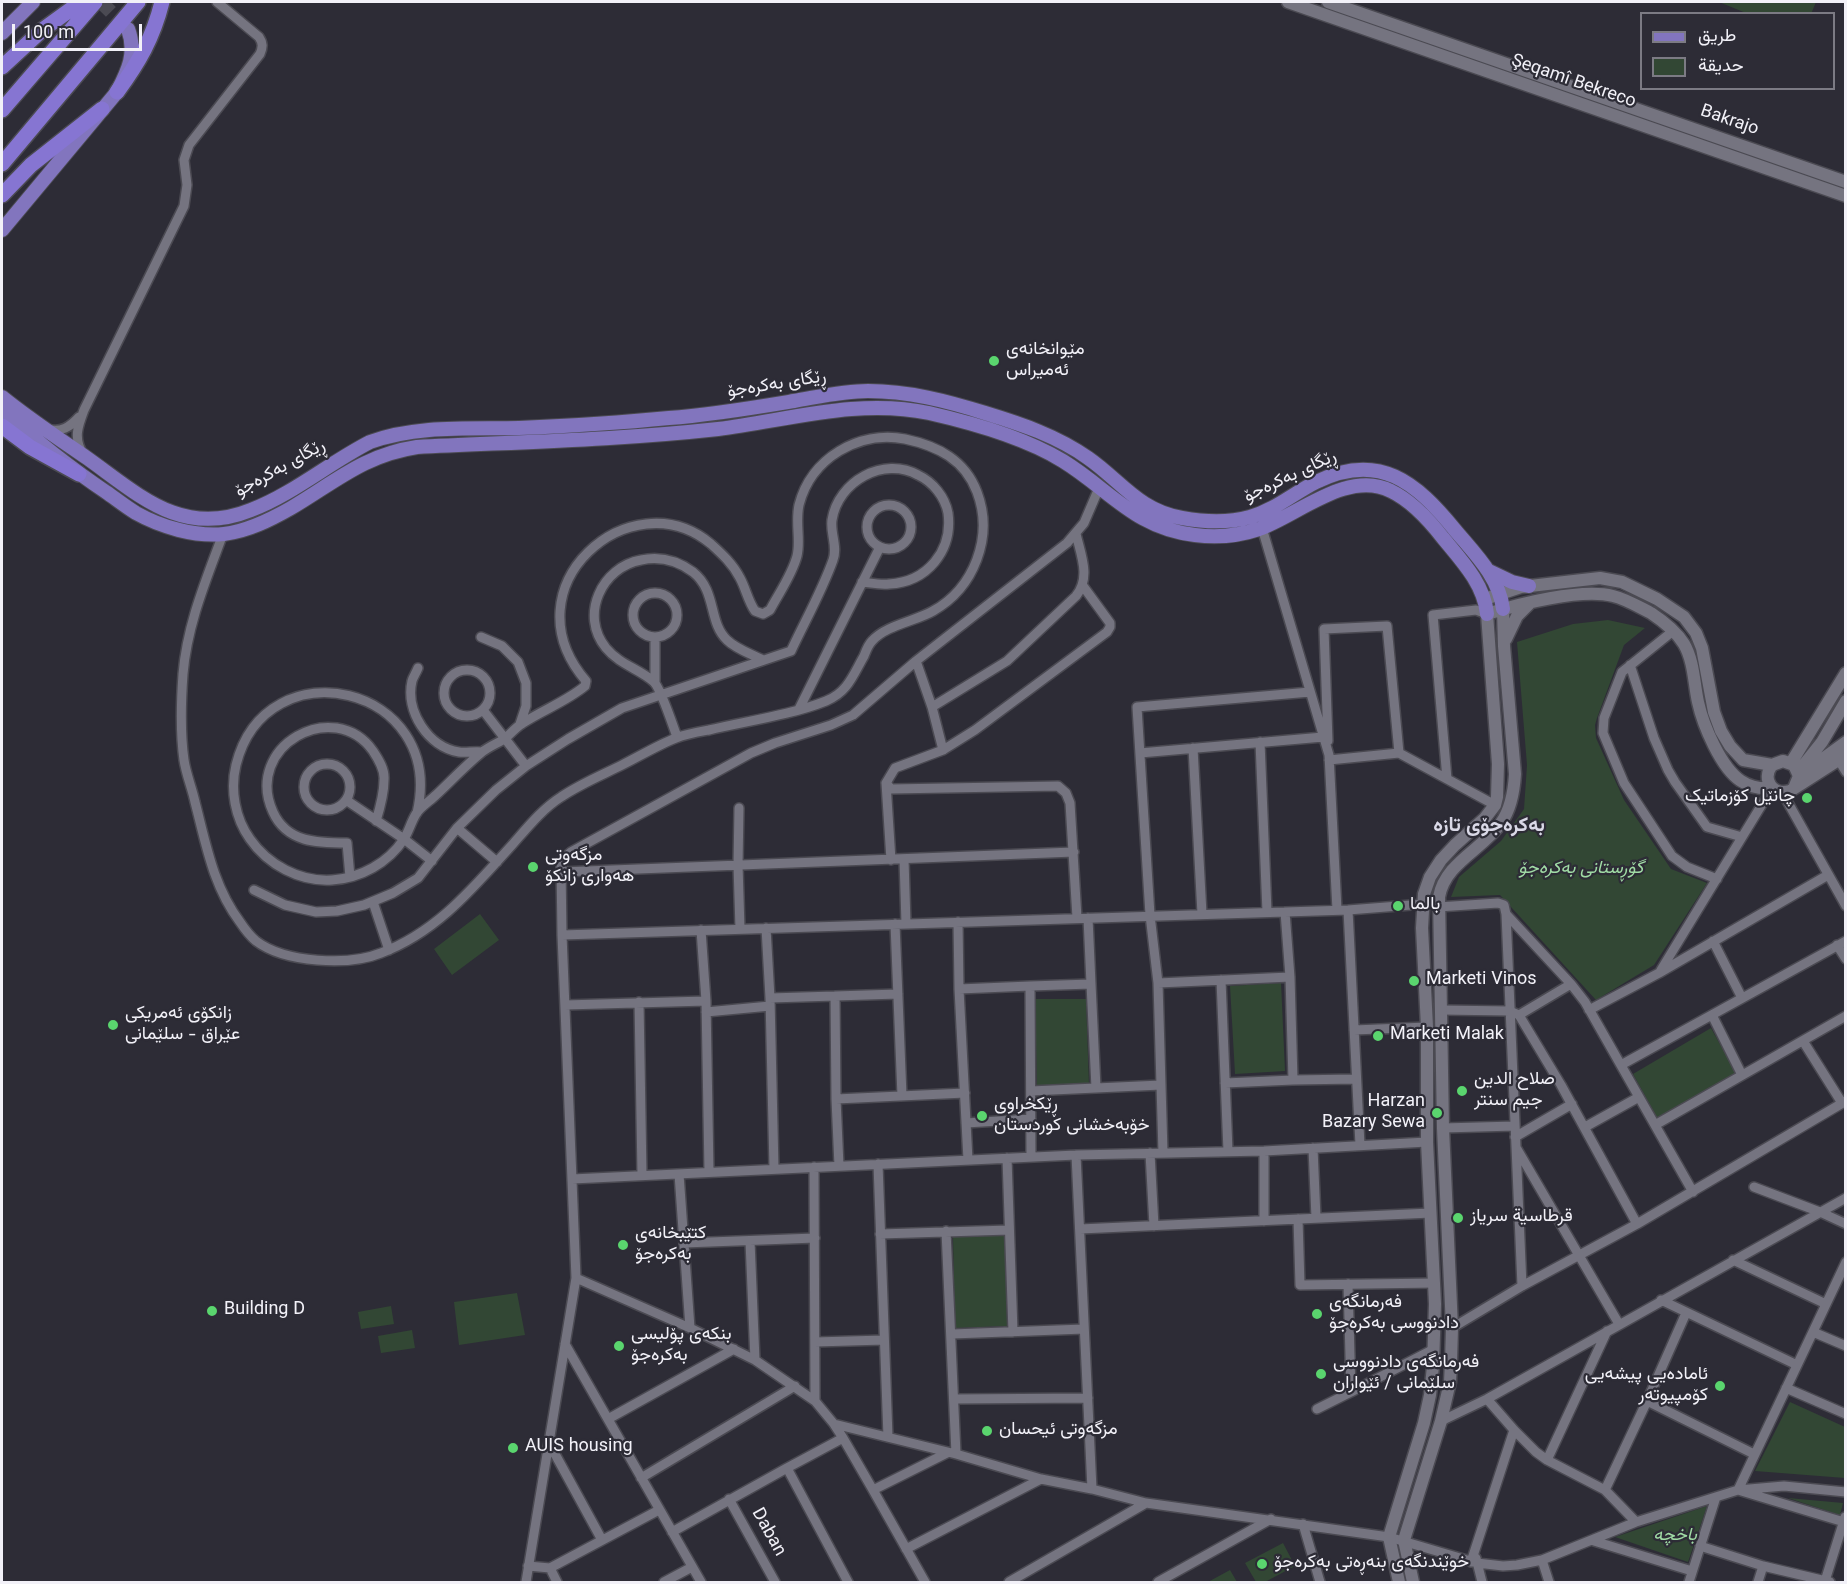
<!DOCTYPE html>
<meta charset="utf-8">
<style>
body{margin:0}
#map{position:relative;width:1847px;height:1584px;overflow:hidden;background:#2d2c36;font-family:Georgia,Vazirmatn,serif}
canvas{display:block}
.frame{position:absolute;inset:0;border:3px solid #f2f1f8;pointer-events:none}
.legend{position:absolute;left:1640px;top:12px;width:195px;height:78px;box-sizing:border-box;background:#2d2c36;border:2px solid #7c7b84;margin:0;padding:8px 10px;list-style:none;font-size:18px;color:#f2f1f8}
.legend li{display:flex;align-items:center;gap:12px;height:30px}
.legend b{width:30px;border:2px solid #7c7b84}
.scale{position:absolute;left:12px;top:24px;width:130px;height:27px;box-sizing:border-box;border:3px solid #f2f1f8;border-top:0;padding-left:8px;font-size:18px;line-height:21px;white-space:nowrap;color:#f2f1f8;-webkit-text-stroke:4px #2d2c36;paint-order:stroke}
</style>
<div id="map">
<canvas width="1847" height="1584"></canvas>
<div class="frame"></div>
<ul class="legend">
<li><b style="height:8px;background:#8275be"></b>طريق</li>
<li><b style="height:16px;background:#324734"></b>حديقة</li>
</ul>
<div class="scale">100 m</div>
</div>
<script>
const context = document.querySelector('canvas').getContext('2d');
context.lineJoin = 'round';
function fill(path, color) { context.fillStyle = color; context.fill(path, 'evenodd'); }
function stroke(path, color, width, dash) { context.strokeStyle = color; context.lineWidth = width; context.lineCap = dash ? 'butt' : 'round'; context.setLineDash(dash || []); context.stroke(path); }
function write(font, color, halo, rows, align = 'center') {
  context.font = font + ' Georgia,Vazirmatn,serif'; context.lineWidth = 4.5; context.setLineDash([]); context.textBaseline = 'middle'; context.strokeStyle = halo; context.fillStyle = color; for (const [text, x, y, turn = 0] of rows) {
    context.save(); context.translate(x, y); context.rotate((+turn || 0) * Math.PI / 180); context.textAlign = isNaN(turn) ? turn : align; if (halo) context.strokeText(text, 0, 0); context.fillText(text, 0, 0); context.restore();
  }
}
const green = new Path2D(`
 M1719,2H1816L1811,14L1746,13Z
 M1608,620L1645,628L1624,645L1597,718L1595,725L1596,738L1624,800L1671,869L1707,883L1654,965L1596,1000L1500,895L1451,897L1459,877L1501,841L1524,809L1527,765L1517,642L1573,624Z
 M480,914L499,940L452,975L434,949Z
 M1281,983L1285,1071L1235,1074L1230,986Z
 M1035,999H1086L1089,1085L1037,1087Z
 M1711,1028L1736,1073L1658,1119L1633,1074Z
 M1005,1235L1007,1326L955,1328L953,1237Z
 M517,1293L525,1335L459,1345L454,1302Z
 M391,1306L394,1324L361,1329L358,1312Z
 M412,1330L415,1348L381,1353L378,1336Z
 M1790,1402L1845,1427V1478L1755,1471Z
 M1788,1498L1843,1503L1840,1515Z
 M1707,1506L1688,1562L1615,1537Z
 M1283,1543L1295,1566L1265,1582H1256L1245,1563Z
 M1230,1570L1237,1582H1208Z`);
const primaryTunnel = new Path2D(`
 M101,2L128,29`);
const minor = new Path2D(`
 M47,429C61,433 70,427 79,417
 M83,454C73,438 78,426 84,410L184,206L187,185L184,160L189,145L260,54C263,47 263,43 259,37L217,2
 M867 527a22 22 0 1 1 44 0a22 22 0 1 1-44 0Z
 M1262,528L1329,755L1337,910
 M223,534C206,580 187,625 183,674C181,702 180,732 184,760C186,774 192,788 195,802C206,844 213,886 240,922C244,928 250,936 256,941C285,963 349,966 381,953C437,932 473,888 512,845C527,828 542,809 561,797C580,784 602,775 622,765C640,756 658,745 676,738C686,734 698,732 709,730C747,721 791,715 826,701C848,692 853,675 864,656C866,651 868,645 872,641C886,625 916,621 933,611C974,588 994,537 977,492C965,460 938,446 905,439C859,430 811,458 799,505C795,523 801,540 797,556C792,575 779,593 770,610L763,614L755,611C748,601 746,589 740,578C733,564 722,554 711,544C631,477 505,587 586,681L585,686C567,701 543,710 523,723C516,727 511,733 506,738C498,743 490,746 482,752C466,765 451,781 436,795C430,801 420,807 416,814C411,822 409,831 404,839C388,863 361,878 332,880C300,882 268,865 250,839C235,818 230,790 236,765C266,644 447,685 417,813
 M633 615a22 22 0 1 1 44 0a22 22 0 1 1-44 0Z
 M1673,631L1622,672L1604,718L1603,733L1624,783L1672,856L1687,867L1717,879
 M481,637L502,646L518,662L526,683V706L520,724
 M655,637V683
 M916,661L932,707L943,750L895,768L886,783L891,789L1058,786L1066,793L1070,803L1077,918
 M1630,665L1654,738L1668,770L1675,782L1707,827L1742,837
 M418,668C416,673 413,677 412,681C405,711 428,747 459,752C466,753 474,751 482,752
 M444 693a23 23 0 1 1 46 0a23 23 0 1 1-46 0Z
 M932,707L1007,661L1076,596C1091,578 1081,555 1076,534
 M799,709L880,547
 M483,710L526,766
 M677,737C673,726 661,689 654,682C640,669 620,665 606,648C579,615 602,567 641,560C660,556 678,561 693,572C717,591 708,622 727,640C736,649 751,654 763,660
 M1328,741L1324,629L1387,626L1399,753
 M1260,742L1267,912
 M1193,748L1202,914
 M943,750L975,730L1107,632L1110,627V623L1083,586
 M1140,753L1323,737
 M1838,759L1846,772
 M1329,760L1399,753L1495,805
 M304 787a23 23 0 1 1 46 0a23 23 0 1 1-46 0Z
 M1447,779L1433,615L1476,610L1487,614
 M886,783L891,860
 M1782,792L1846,906
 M346,800L404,839L432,861
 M739,808L738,865L740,929
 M457,828L497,862
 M904,859L906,924
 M561,872L1074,852
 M350,877L347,843C318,843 287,843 273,812C243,746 334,696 373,751C379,760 385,770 384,780C384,794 380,808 376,821
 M254,890L285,905L316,912L337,911L364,905L393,893L418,878L457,828L496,790L526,766L568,739L622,708L791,651C805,621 822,591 833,560C838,547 830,533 832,520C838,481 884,456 918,475C933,482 945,497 948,513C953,551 927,582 889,584C880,585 871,583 862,582
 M373,902L389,950
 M1438,907L1498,903L1504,905L1506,914L1522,1286
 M1348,910L1360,1145
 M1506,914L1571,984L1585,1002L1693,1192
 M1088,918L1091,984
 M958,922L959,989L1030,986L1031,1157
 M895,924L902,1096
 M766,928L770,998L835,996L836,1099L839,1166
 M701,930L706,1001
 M562,935L1348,910L1424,904
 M1713,941L1742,998
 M1837,945L1846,959
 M1661,970L1772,788
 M1290,977L1293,1080L1356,1079
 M1221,980L1228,1151
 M1158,983L1150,915L1137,707L1310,692
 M1030,986L1091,984L1096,1088
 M959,989L968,1160
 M835,996L898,994
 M770,998L774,1169
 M639,1002L642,1175
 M565,1005L706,1001L709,1172
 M1441,1010L1510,1011L1519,1015L1561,1085L1637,1224
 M1589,1010L1659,973L1828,875
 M706,1012L770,1006
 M1519,1015L1571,984
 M1712,1015L1742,1075
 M1354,1030L1427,1027
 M1803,1041L1842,1103
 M1621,1065L1846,941
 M1225,1083L1293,1080
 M1031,1091L1161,1085
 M836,1099L965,1093
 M966,1123L1031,1119
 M1655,1125L1846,1016
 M1585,1127L1639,1097
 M1443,1128L1515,1126
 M1515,1137L1572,1104
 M1313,1148L1316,1218
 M1517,1149L1619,1324
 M1264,1151V1221
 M1150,1153L1154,1226
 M1163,1153L1158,983L1290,977L1285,912
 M1076,1155L1092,1489
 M1007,1158L1013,1332
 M878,1164L888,1437
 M814,1167L815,1401
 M679,1174L690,1328
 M572,1179L1076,1155L1264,1151L1427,1142
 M1754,1187L1820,1212L1846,1224
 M1298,1219L1300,1285L1435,1283
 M1080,1229L1431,1213
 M946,1231L956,1454
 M880,1234L1009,1230
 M750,1241L755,1360
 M684,1243L815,1238
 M1733,1260L1826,1304
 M576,1278L690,1328L755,1360L815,1401L834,1424L956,1454L1041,1479L1092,1489L1146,1503L1389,1537L1477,1563L1503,1566L1517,1565L1542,1560L1636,1522L1738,1490L1784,1486L1846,1492
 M1348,1284L1351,1392L1434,1349
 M1661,1300L1797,1365
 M1452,1328L1522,1286L1637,1224L1846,1101
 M1813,1332L1846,1346
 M952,1334L1084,1329
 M815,1342L884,1340
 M565,1344L701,1582
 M1786,1388L1846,1414
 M954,1399L1088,1398
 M1487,1399L1514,1430L1536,1452L1547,1460L1605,1490L1636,1522
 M1647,1401L1754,1454
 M1317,1409L1351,1392
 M608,1419L734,1349
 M1441,1421L1487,1399L1846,1198
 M834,1424L843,1438L873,1490
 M549,1443L602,1540
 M1547,1460L1607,1331
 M787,1468L843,1438
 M641,1478L795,1386
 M1605,1490L1647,1401L1686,1313
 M729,1499L775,1582
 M1844,1522L1738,1490L1846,1262
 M1303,1524L1320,1582
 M672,1532L787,1468L848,1582
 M1594,1541L1692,1571
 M1700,1546L1763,1566L1758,1582
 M906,1549L1041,1479
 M1476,1558L1482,1582
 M1542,1560L1549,1582
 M1471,1562L1514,1430
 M528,1566L550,1568L557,1582
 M1763,1566L1830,1582
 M550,1568L659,1510
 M1825,1581L1845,1517
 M526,1582L576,1278L562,935L561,867L564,858L571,852L751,753L775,743L831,725L853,715L916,661L1067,543L1084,523L1099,488
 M664,1582L692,1567
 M925,1582L873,1490L947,1453
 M1009,1582L1146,1503
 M1158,1582L1271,1519
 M1689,1582L1716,1497`);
const secondary = new Path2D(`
 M1288,2L1846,196
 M1328,2L1846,182
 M1485,599L1521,587L1600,578L1622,582L1657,599L1684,617L1696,633L1702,648L1714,712L1721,731L1730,746L1743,760L1772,765
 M1506,639L1517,616L1529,604
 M1791,763L1846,673
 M1798,772L1822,742L1846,701
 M1803,773L1846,742
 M1794,788L1799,776L1794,765L1783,761L1772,765C1761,780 1773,796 1790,791L1846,755
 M1399,1582L1389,1537L1424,1423L1430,1395L1433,1366L1435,1304L1427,1142V1027L1422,928L1424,894L1430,877L1441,860L1455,845L1485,818L1495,805L1497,797L1498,764L1487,614C1519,604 1581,588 1613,596C1626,599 1639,607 1651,613C1663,621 1676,631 1684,644C1694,661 1694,684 1698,702C1703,725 1721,768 1741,781C1750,787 1762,789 1772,788
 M1413,1582L1404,1540L1441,1421L1450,1382L1451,1362L1452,1328L1443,1128L1439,897C1445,863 1482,850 1501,823C1511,809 1514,791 1515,774L1504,646L1503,609`);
const primary = new Path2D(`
 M2,33L33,2
 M2,230L117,92C128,71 137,53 128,29
 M2,397C29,419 58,438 87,458C139,495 182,538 251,510C293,494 329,463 370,442C417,425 469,429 519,428C569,426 619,423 669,418C711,415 752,408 794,401C818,397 843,391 868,391C908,391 947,401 985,413C1021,424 1057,436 1088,458C1121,481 1139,511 1182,518C1204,522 1229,523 1250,517C1275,510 1294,493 1316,482C1379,451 1416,482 1455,530C1475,554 1499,577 1503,609
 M2,412C36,440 70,468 106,492C116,499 126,507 136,513C161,527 195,537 224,534C248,531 270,520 291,508C335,482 364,455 417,447C517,442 618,440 718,429C789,420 858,398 929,413C973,423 1024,437 1063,461C1110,490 1135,528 1195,535C1217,538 1238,536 1259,529C1298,515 1348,469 1391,491C1412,501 1429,520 1443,538C1462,561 1484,584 1487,614
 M1489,571L1512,582L1529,586`);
const trunk = new Path2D(`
 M2,67L41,31L81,2
 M117,92C139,62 153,38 162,2
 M2,110L95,2
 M2,164L138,2
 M2,195L31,165L102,109
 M2,426L30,447L79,474`);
const markers = [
 [994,361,6,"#5ad56e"],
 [1807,798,6,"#5ad56e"],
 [533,867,6,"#5ad56e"],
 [1398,906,6,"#5ad56e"],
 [1414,981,6,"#5ad56e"],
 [113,1025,6,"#5ad56e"],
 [1378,1036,6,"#5ad56e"],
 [1462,1091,6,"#5ad56e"],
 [1437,1113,6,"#5ad56e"],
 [982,1116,6,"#5ad56e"],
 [1458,1218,6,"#5ad56e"],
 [623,1245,6,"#5ad56e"],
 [212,1311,6,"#5ad56e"],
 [1317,1314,6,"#5ad56e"],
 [619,1346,6,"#5ad56e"],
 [1321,1374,6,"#5ad56e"],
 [1720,1386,6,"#5ad56e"],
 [987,1431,6,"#5ad56e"],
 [513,1448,6,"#5ad56e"],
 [1262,1564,6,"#5ad56e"]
];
const streetNames = [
 ["Şeqamî Bekreco",1573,83,19],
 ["Bakrajo",1729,122,19],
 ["ڕێگای بەکرەجۆ",777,386,-9],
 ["ڕێگای بەکرەجۆ",281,470,-29],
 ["ڕێگای بەکرەجۆ",1291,478,-25],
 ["Daban",767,1533,61]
];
const poiNames = [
 ["مێوانخانەی",1006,351],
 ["ئەمیراس",1006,372],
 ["چانێل کۆزماتیک",1795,798,"right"],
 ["مزگەوتی",545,857],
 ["هەواری زانکۆ",545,878],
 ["بالما",1410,906],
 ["Marketi Vinos",1426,981],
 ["زانکۆی ئەمریکی",125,1015],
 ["عێراق - سلێمانی",125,1036],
 ["Marketi Malak",1390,1036],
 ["صلاح الدين",1474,1081],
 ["جيم سنتر",1474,1102],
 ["Harzan",1425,1103,"right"],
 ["Bazary Sewa",1425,1124,"right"],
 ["ڕێکخراوی",994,1106],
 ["خۆبەخشانی کوردستان",994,1127],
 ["قرطاسية سرياز",1470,1218],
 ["کتێبخانەی",635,1235],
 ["بەکرەجۆ",635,1256],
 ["فەرمانگەی",1329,1304],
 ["دادنووسی بەکرەجۆ",1329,1325],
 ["Building D",224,1311],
 ["بنکەی پۆلیسی",631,1336],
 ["بەکرەجۆ",631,1357],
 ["فەرمانگەی دادنووسی",1333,1364],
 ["سلێمانی / ئێواران",1333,1385],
 ["ئامادەیی پیشەیی",1708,1376,"right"],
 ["کۆمپیوتەر",1708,1397,"right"],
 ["مزگەوتی ئیحسان",999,1431],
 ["AUIS housing",525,1448],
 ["خوێندنگەی بنەڕەتی بەکرەجۆ",1274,1564]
];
const parkNames = [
 ["گۆڕستانی بەکرەجۆ",1581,870],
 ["باخچە",1675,1537]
];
const neighbourhoodNames = [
 ["بەکرەجۆی تازە",1489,828]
];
fill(green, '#324734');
stroke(primaryTunnel, '#4b4a53', 14, [14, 7]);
stroke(minor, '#4b4a52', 12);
stroke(secondary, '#4b4a52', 15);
stroke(primary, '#4b4a52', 16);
stroke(trunk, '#4b4a52', 18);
stroke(minor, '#757480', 9);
stroke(secondary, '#757480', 12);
stroke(primary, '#8275be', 14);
stroke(trunk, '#8675d2', 15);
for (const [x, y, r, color] of markers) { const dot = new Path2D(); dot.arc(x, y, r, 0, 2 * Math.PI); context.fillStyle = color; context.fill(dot); stroke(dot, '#2d2c36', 2); }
write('18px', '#f2f1f8', '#2d2c36', streetNames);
write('18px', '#f2f1f8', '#2d2c36', poiNames, 'left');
write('italic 18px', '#a0dba5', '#2d2c36', parkNames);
write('bold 20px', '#dad9e7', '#2d2c36', neighbourhoodNames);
</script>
